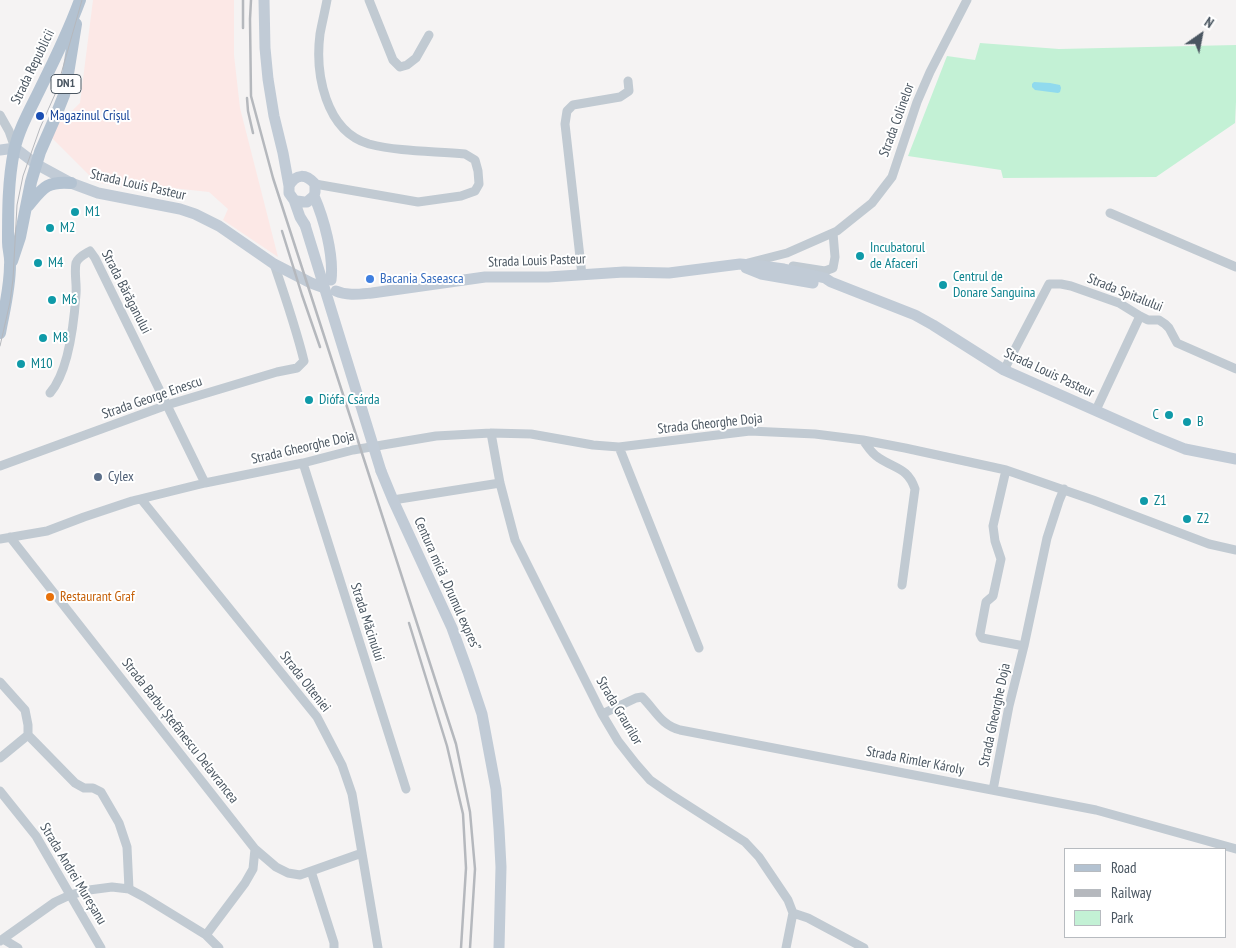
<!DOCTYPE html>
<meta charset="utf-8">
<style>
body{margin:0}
#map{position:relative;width:1236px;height:948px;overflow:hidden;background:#f5f3f3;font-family:"PT Sans Narrow",sans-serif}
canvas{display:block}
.legend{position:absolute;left:1064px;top:848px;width:162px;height:90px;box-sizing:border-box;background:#fff;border:1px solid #b7bbc0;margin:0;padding:6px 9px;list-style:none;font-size:15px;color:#4a5661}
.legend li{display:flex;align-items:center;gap:10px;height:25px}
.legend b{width:25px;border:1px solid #b7bbc0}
.north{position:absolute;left:1176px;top:10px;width:50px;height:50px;-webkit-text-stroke:4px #fff;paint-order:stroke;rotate:33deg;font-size:14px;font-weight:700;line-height:20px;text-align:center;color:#4a5661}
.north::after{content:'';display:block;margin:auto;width:18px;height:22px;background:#4a5661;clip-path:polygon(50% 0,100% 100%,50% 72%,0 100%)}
</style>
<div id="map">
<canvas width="1236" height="948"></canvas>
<ul class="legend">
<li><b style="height:6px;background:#b3c2d1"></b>Road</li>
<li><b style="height:6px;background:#b5b8bd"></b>Railway</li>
<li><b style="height:14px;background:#c3f1d5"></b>Park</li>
</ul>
<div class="north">N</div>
</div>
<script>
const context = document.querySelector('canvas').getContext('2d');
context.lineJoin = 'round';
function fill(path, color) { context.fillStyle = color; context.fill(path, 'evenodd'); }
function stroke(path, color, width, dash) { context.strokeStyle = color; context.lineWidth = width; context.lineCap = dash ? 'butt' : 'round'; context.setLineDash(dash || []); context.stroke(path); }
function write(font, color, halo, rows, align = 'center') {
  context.font = font + ' "PT Sans Narrow",sans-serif'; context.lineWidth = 4; context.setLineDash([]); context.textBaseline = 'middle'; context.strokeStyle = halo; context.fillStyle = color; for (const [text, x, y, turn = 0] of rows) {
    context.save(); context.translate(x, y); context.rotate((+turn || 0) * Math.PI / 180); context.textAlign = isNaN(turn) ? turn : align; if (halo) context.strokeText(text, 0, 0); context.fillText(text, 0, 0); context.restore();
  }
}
const medical = new Path2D(`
 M93,0H234V55L240,108L278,257L223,220L228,209L209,192L135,184L134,190L96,182L48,134L80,103Z`);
const green = new Path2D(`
 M980,43L1059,49L1236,45V102L1235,123L1156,177L1003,178L1001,170L908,156L947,56L975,60Z`);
const water = new Path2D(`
 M1034,82L1050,83L1060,85L1061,88L1060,92L1058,93L1035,90L1032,87V84Z`);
const street = new Path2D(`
 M369,0L393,60L400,67L407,65L416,58L429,35
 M0,115L9,131L15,148
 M315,184L418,202L461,196L475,191L479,184L478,171L475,160L465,154C434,151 400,152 369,144C325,131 315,73 320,34C322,23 325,11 327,0
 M1110,213L1236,267
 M748,263L787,253L837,231L872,203L892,177L917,102L930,72L967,0
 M793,266L825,271L833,268L835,257L833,233
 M582,275L565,124L567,111L573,105L620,97L629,91L628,81
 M1004,370L1049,284H1061L1071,286L1119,303L1140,316L1148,320H1159L1165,324L1169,328L1177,343L1236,369
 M50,393C69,371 74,323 76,294C77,284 74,273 76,263C78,257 85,254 90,251L95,258L205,483
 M1096,410L1140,316
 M491,433L500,483L515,540L602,714L618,741L636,764L650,780L670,794L745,842L759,857L788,900L793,913L786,948
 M863,440C868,447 872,454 879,458C896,469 908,468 915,489L902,585
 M619,447L699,648
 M303,463L406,789
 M0,466L167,405L277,372L297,368L304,361C296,328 285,296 274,264
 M1006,470L993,526L995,541L1001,559L993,596L986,602L980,634L982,638L1024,646
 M141,499L317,717L342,765L352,794L378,948
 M393,500L500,483
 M10,537L255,849L276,867L288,873L300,875L362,853
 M0,539L47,531L84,517L132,501L205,483L303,463L353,450L436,436L491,433L531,434L593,445L619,447L750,431L815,434L863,440L905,448L1006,470L1093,500L1209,544L1236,550
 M0,682L25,710L28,725V735L75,783L84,788H93L101,792L119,823L127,847L129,889
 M602,714L636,698L642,697C656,711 661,725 680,730L1096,810L1236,849
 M0,758L28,735
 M993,790L1009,706L1024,646L1047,538L1059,501L1064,489
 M0,791L36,836L101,948
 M311,871L334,943V948
 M793,913L808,918L864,948
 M206,935L245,883L253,869L255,849
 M3,939L18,948
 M0,941L55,902L70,895L89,890L112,887L129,889L144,897L206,935L219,948`);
const secondary = new Path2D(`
 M264,0L265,48L268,79L274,116L283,153L289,186V193L294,200L297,201L304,202H307L314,196L315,192V184C306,174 296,173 289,186
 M0,150L15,148L36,164L71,183L98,193L180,209L195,214L219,226L274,264L311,283L322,287
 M314,196C324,219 334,255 331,280
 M294,200L300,217L305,225
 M746,268L761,274L813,283
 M336,291C347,296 360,294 372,293L485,277H548L624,272L669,273L740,264L762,266L784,269L825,278L831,282L915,315L933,325L1004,370L1153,436L1185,449L1236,459
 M381,471L393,500L452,628L468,672L482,714L496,789L499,829L501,867L499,948`);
const primary = new Path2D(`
 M28,206C43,188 46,181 71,183
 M12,261L20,237L31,182L40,152L54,120L64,95L67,80L76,24
 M0,333C4,311 10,288 10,265C11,257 8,250 8,242C8,211 8,181 14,151C19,128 31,108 41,87C55,59 69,30 80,0`);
const tram = new Path2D(`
 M0,346L10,302L13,279L17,205L23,176L40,128L56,92L82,0`);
const rail = new Path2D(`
 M251,0L250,19L251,96L273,178L456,744L470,812L475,869L470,948
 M243,28V0
 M247,98L248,111L253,133
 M282,231L302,295L320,347
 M409,623L447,746L463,814L466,868L461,948`);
const secondaryBridge = new Path2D(`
 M305,225L381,471`);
const markers = [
 [40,116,5,"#1a4fb4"],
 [75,212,5,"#0f9aa8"],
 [50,228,5,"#0f9aa8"],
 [860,256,5,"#0f9aa8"],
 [38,263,5,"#0f9aa8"],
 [370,279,5,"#3f7fe0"],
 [943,285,5,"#0f9aa8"],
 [52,300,5,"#0f9aa8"],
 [43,338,5,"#0f9aa8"],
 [21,364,5,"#0f9aa8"],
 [309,400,5,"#0f9aa8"],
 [1169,415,5,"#0f9aa8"],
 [1187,422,5,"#0f9aa8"],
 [98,477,5,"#5c6f8a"],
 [1144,501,5,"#0f9aa8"],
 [1187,519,5,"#0f9aa8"],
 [50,597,5,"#e8710a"]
];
const shields = [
 [66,84,30]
];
const shieldNames = [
 ["DN1",66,84]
];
const streetNames = [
 ["Strada Republicii",33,67,-64],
 ["Strada Colinelor",897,120,-70],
 ["Strada Louis Pasteur",138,185,13],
 ["Strada Louis Pasteur",537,261,-2],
 ["Strada Bărăganului",126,292,63],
 ["Strada Spitalului",1125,293,22],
 ["Strada Louis Pasteur",1049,373,25],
 ["Strada George Enescu",152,398,-19],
 ["Strada Gheorghe Doja",710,424,-6],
 ["Strada Gheorghe Doja",303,448,-13],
 ["Centura mică „Drumul expres”",447,584,66],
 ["Strada Măcinului",367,622,72],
 ["Strada Olteniei",305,682,52],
 ["Strada Graurilor",619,711,59],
 ["Strada Gheorghe Doja",995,715,-78],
 ["Strada Barbu Ștefănescu Delavrancea",180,731,52],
 ["Strada Rimler Károly",915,761,11],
 ["Strada Andrei Mureșanu",73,874,59]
];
const transitNames = [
 ["Magazinul Crișul",50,116]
];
const cultureNames = [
 ["M1",85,212],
 ["M2",60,228],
 ["Incubatorul",870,248],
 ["de Afaceri",870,264],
 ["M4",48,263],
 ["Centrul de",953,277],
 ["Donare Sanguina",953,293],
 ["M6",62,300],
 ["M8",53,338],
 ["M10",31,364],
 ["Diófa Csárda",319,400],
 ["C",1159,415,"right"],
 ["B",1197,422],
 ["Z1",1154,501],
 ["Z2",1197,519]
];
const shopNames = [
 ["Bacania Saseasca",380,279]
];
const serviceNames = [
 ["Cylex",108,477]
];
const foodNames = [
 ["Restaurant Graf",60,597]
];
fill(medical, '#fce8e6');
fill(green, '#c3f1d5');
fill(water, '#90daee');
stroke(street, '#c1cad2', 9);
stroke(secondary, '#c1cbd6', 11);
stroke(primary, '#b3c2d1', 12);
stroke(tram, '#b5b8bd', 1);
stroke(rail, '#b5b8bd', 2.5);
stroke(secondaryBridge, '#c1cbd6', 11);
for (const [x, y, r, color] of markers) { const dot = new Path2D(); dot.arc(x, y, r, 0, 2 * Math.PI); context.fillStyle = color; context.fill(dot); stroke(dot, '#fff', 2); }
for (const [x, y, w] of shields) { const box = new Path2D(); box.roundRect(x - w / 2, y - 9.5, w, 19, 4); context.fillStyle = '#fff'; context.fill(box); stroke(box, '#4a5661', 1); }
write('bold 12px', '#4a5661', null, shieldNames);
write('14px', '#4a5661', '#fff', streetNames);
write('14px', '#164399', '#fff', transitNames, 'left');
write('14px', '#0d838f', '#fff', cultureNames, 'left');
write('14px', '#366cbe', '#fff', shopNames, 'left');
write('14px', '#4e5e75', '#fff', serviceNames, 'left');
write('14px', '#c56008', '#fff', foodNames, 'left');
</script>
